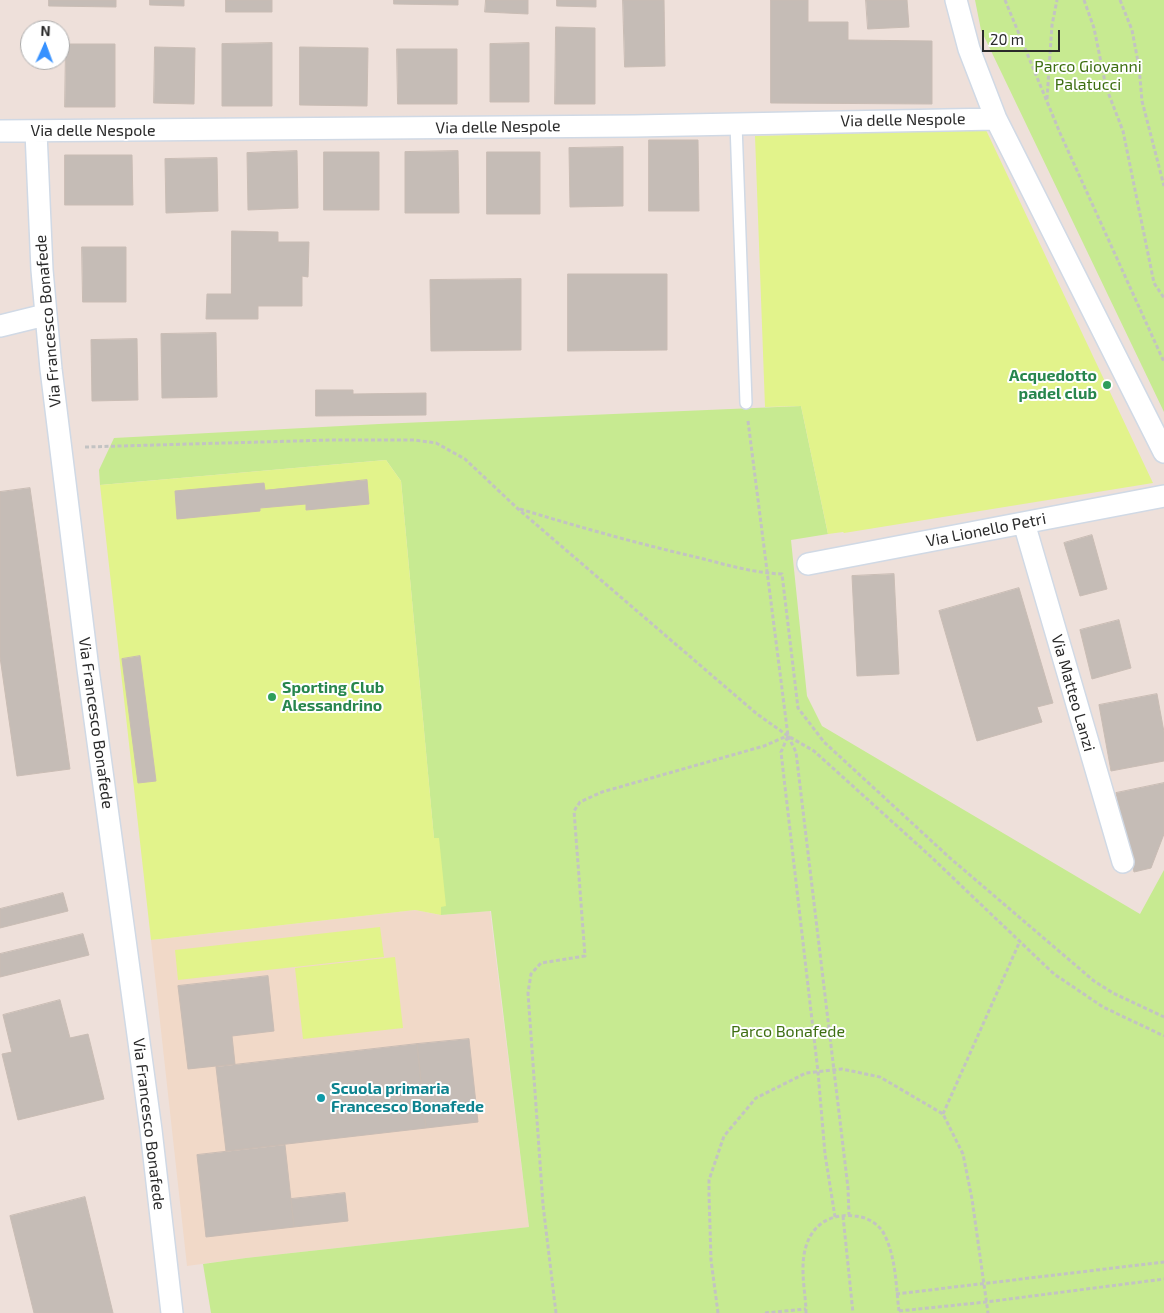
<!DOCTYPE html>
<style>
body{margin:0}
#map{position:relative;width:1164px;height:1313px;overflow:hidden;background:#eee0da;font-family:"Exo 2",sans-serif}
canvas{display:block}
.north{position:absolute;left:20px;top:20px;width:50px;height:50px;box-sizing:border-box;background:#fff;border:1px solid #aaa;border-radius:50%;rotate:2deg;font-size:14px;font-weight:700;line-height:20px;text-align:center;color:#2a2a2a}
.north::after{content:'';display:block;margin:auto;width:18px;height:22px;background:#3691ff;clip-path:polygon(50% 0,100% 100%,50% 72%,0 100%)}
.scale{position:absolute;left:982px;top:30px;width:78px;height:22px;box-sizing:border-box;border:2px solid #2a2a2a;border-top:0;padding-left:6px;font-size:15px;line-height:18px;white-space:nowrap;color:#2a2a2a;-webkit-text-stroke:4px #fff;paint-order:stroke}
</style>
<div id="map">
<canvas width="1164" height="1313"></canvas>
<div class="north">N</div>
<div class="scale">20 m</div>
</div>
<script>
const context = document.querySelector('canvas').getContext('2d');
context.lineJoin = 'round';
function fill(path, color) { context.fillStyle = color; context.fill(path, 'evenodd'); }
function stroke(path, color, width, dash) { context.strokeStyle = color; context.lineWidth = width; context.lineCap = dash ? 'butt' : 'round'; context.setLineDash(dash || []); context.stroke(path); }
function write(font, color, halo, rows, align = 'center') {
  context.font = font + ' "Exo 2",sans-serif'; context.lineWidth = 4; context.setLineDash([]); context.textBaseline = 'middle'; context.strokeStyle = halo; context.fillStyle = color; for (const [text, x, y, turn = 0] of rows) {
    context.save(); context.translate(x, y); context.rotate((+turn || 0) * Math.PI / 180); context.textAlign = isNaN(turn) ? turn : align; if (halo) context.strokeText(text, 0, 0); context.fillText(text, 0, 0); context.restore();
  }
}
const education = new Path2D(`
 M415,910L441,915L490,911L529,1227L246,1258L187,1266L151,940Z`);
const green = new Path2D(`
 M975,0H1164V412L981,30Z
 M801,406L828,534L791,540L807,696L822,726L1140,914L1164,870V1313H211L203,1264L246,1258L529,1227L491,911L441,915L401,481L386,460L100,485L99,470L114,438L379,424Z`);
const pitch = new Path2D(`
 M986,130L1153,483L844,533L843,532L828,534L801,406L765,407L755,136Z
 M386,460L401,481L434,838H439L446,906L441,907V915L415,910L151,940L100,485Z
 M380,927L384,957L178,980L175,950Z
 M395,957L403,1028L303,1039L295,968Z`);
const building = new Path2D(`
 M49,0H116V7L49,6Z
 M150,0H184V6L150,5Z
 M226,0H272V12H226Z
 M394,0H458V5L394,4Z
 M486,0H528V14L485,12Z
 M557,0H596V7L557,6Z
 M623,0H664L665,66L625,67Z
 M771,0H808V22H848V40L932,41V104L771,103Z
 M866,0H907L909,27L868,29Z
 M556,27L595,28V104H555Z
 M272,43V106H222V44Z
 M529,43V102H490V44Z
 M66,44H115V107H65Z
 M155,47L195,48L194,104L154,103Z
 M300,47L368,48L367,106L300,105Z
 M397,49H457V104H398Z
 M649,140H698L699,211H649Z
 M623,147V206L570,207L569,148Z
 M297,151L298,208L248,210L247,153Z
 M458,151L459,213H405V152Z
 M324,152H379V210H324Z
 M487,152H540V214H487Z
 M65,155H132L133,205H65Z
 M217,158L218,211L166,213L165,159Z
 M232,231L278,232V242H309L308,277L302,276V306H258V319H206L207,294H231Z
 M82,247H126V302H83Z
 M568,274H667V350L568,351Z
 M521,279V350L431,351L430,280Z
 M216,333L217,397L162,398L161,334Z
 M137,339L138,400L92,401L91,340Z
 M316,390H353V394L426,393V415L316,416Z
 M367,480L369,504L306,510V504L260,508V511L177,519L175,491L264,483L265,490Z
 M30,488L70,769L17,776L0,657V492Z
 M1092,535L1107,589L1080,596L1064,543Z
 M894,574L899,674L857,676L852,576Z
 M1019,588L1053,703L1037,707L1042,722L977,741L939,611Z
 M1119,620L1131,668L1092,679L1080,630Z
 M140,656L156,781L138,783L122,659Z
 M1157,694L1164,732V761L1111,771L1099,705Z
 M1164,783V834L1151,868L1134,872L1116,793Z
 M63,893L68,911L0,928V909Z
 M83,934L89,955L0,977V954Z
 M268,976L274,1031L232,1036L235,1064L188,1069L178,986Z
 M60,1000L70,1038L88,1034L104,1099L18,1120L2,1054L12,1052L3,1015Z
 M469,1039L478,1122L426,1128L417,1044Z
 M417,1044L426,1128L226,1151L216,1067Z
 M285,1145L294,1227L206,1237L197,1155Z
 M345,1193L348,1221L294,1227L291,1199Z
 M85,1197L113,1313H34L10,1216Z`);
const path = new Path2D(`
 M1005,0L1060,133L1164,362
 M1084,0L1094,28L1106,87L1123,131L1154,283L1164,298
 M1120,0L1132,30L1139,67L1142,101L1164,186
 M1047,99L1052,25L1057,0
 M748,421L788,736L781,752L818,1072L825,1154L835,1217
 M85,447L331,440H414L436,443L465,459L517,508L757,714L788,736L814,751L928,854L1054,974L1103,1007L1164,1036
 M520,509C579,527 639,544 700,558C727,565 754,573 782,574L798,708L824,742L950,858L1094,981L1113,993L1164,1017
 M788,736L796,752L848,1188L849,1215
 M943,1114L1020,941
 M843,1216L853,1313
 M896,1294L1164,1262
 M899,1311L986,1302L1164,1279
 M556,1313L543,1205L528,993L531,974L541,963L585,956L574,811L580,802L602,792L764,746L787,736
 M718,1313L711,1260L709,1194V1180L724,1136L756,1098L806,1073L842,1069L880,1077L943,1114L963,1154L972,1199L988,1313
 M765,1313L806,1309
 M806,1313C806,1299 803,1285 803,1271C802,1237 819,1212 855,1216C867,1217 880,1224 885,1236C896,1258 896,1287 899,1311`);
const service = new Path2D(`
 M736,124L746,403`);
const minor = new Path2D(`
 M956,0L969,49L996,119L1164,452
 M0,131L634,126L996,119
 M36,132L42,270L51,369L88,669L151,1130L172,1313
 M0,326L45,315
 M1024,523L1123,862
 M808,564L1164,496`);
const markers = [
 [1107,385,5,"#2e9e5b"],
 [272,697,5,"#2e9e5b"],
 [321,1098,5,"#0f9aa8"]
];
const parkNames = [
 ["Parco Giovanni",1088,67],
 ["Palatucci",1088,85],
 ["Parco Bonafede",788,1032]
];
const streetNames = [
 ["Via delle Nespole",903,120,-1],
 ["Via delle Nespole",498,127,-1],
 ["Via delle Nespole",93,131],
 ["Via Francesco Bonafede",48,321,-95],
 ["Via Lionello Petri",986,530,-11],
 ["Via Matteo Lanzi",1073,693,74],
 ["Via Francesco Bonafede",96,723,82],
 ["Via Francesco Bonafede",149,1124,83]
];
const leisureNames = [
 ["Acquedotto",1097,376],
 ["padel club",1097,394],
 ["Sporting Club",282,688,"left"],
 ["Alessandrino",282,706,"left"]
];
const cultureNames = [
 ["Scuola primaria",331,1089],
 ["Francesco Bonafede",331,1107]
];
fill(education, '#f1d9c8');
fill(green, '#c7ea91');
fill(pitch, '#e2f38b');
fill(building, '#c5bcb6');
stroke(building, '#c9bcb4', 1);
stroke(service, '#d0d9e5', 14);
stroke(minor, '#d0d9e5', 24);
stroke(path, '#c3c3c3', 3, [4, 2.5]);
stroke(service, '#fff', 11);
stroke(minor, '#fff', 21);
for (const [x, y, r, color] of markers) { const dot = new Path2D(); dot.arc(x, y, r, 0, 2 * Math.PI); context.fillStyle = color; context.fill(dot); stroke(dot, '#fff', 2); }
write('16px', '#3e6f12', '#fff', parkNames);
write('16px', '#2a2a2a', '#fff', streetNames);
write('bold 16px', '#27864d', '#fff', leisureNames, 'right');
write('bold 16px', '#0d838f', '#fff', cultureNames, 'left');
</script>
